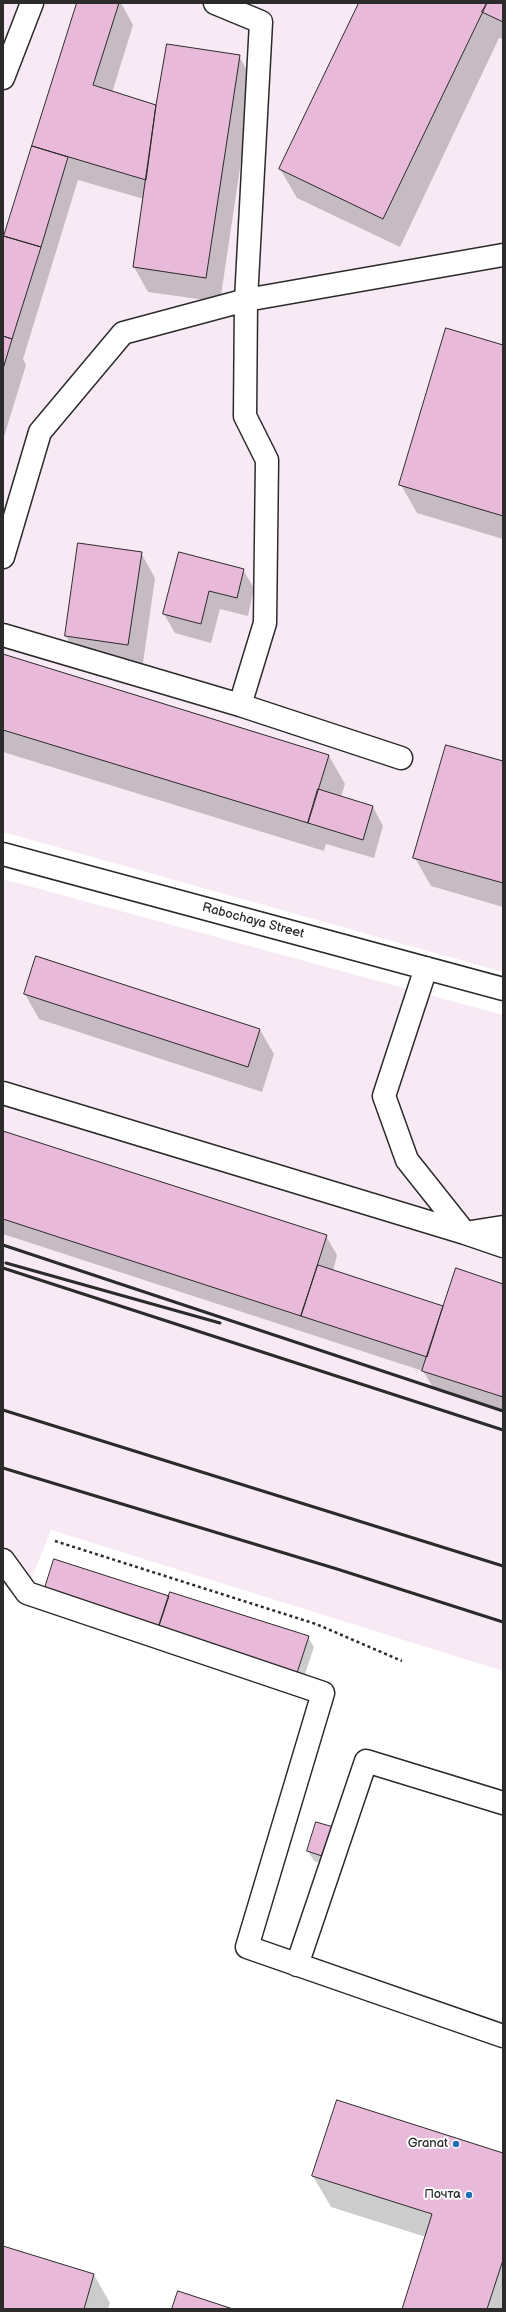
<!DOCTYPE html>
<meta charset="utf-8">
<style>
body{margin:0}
#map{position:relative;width:506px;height:2312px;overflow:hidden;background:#fff;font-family:"Balsamiq Sans",sans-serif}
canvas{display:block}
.frame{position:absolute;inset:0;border:4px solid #2b2b2b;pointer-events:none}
</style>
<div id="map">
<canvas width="506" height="2312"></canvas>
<div class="frame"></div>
</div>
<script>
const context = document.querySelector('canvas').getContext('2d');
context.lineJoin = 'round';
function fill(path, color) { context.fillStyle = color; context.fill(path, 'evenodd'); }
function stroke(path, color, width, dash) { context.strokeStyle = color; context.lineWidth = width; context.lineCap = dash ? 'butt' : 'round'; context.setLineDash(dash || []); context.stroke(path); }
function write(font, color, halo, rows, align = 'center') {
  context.font = font + ' "Balsamiq Sans",sans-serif'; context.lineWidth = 4; context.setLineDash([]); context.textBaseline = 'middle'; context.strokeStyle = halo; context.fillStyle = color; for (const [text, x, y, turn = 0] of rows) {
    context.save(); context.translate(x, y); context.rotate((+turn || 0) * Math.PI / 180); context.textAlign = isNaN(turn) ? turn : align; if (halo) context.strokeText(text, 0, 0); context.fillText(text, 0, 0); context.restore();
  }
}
const built = new Path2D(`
 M3,3H503V972L3,832Z
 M3,879L503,1015V1671L51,1530L32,1577L3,1569Z`);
const shadow = new Path2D(`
 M78,3H121L133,25L112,93L156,107L239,56L253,81L220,302L148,292L134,267L144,199L78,180L23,359L26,365L3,440V237L5,238Z
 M359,3H503V39L499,38L400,247L297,198L280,169Z
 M503,346V539L417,513L401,485Z
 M79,544L141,553L155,578L142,670L80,661L66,636Z
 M243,570L254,588L248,616L220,609L211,643L175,633L164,614Z
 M3,655L329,756L345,784L341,797L373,807L383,826L374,858L326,844L324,851L3,752Z
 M503,762V907L431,886L415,858Z
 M25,994L260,1030L274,1054L262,1092L39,1019Z
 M3,1132L326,1236L337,1255L333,1271L444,1308L503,1285V1412L434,1389L423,1371L3,1234Z
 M170,1597L308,1637L314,1647L302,1683Z
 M316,1823L333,1867L314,1861L308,1851Z
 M503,2154V2309H403L426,2237L331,2207L313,2176Z
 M3,2247L94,2275L110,2303L108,2309H3Z`);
const building = new Path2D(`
 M77,3H119L93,85L156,105L146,180L32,146Z
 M359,3H487L383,219L279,169Z
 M487,3H503V22L482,12Z
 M167,44L240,55L206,278L133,267L156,105Z
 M32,146L68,157L41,247L4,236Z
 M3,236L41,247L12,339L3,336Z
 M446,328L503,345V516L399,485Z
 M3,336L12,339L3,369Z
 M78,543L142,552L128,645L65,636Z
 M179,552L244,569L237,598L209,591L201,624L163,614Z
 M3,654L329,755L308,823L3,730Z
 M446,745L503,761V883L413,858Z
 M318,789L373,806L363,840L308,823Z
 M36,956L260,1029L248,1067L24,994Z
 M3,1131L327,1235L301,1316L3,1219Z
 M318,1265L443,1306L427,1357L301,1316Z
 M456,1268L503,1284V1397L422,1371Z
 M54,1559L169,1596L158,1629L44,1591Z
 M170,1592L309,1636L297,1673L158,1629Z
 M316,1822L337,1828L328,1858L307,1851Z
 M337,2100L503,2153V2260L487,2309H402L432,2214L312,2176Z
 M3,2246L94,2274L84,2309H3Z
 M178,2291L233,2309H172Z`);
const path = new Path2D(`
 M55,1541L316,1624L402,1661`);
const minor = new Path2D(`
 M3,78L32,3
 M3,557L40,432L123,333L246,300L261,22L215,3
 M3,635L240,705L401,758
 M240,705L265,623L267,460L245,416L246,300L503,255
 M3,854L503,989
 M426,968L384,1096L407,1160L465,1233L503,1246
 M3,1093L465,1233L503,1227
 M3,1560L27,1593L323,1693L247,1947L503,2036
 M297,1965L366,1761L503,1803`);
const rail = new Path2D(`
 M3,1245L503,1411
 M6,1263L220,1323
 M3,1268L503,1430
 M3,1410L503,1566
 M3,1468L337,1569L503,1622`);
const markers = [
 [456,2144,4,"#1f6fb2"],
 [469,2195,4,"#1f6fb2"]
];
const streetNames = [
 ["Rabochaya Street",253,921,15]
];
const poiNames = [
 ["Granat",448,2144],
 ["Почта",461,2195]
];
fill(built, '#f8eaf4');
fill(shadow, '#0003');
fill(building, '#e9b9d9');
stroke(building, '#2b2b2b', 1);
stroke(minor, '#2b2b2b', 25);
stroke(path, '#2b2b2b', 2.5, [3, 3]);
stroke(minor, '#fff', 22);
stroke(rail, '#2b2b2b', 3);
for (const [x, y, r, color] of markers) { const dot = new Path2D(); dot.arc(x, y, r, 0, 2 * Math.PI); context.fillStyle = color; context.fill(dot); stroke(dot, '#fff', 1.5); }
write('13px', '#2b2b2b', '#fff', streetNames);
write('13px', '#2b2b2b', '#fff', poiNames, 'right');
</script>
